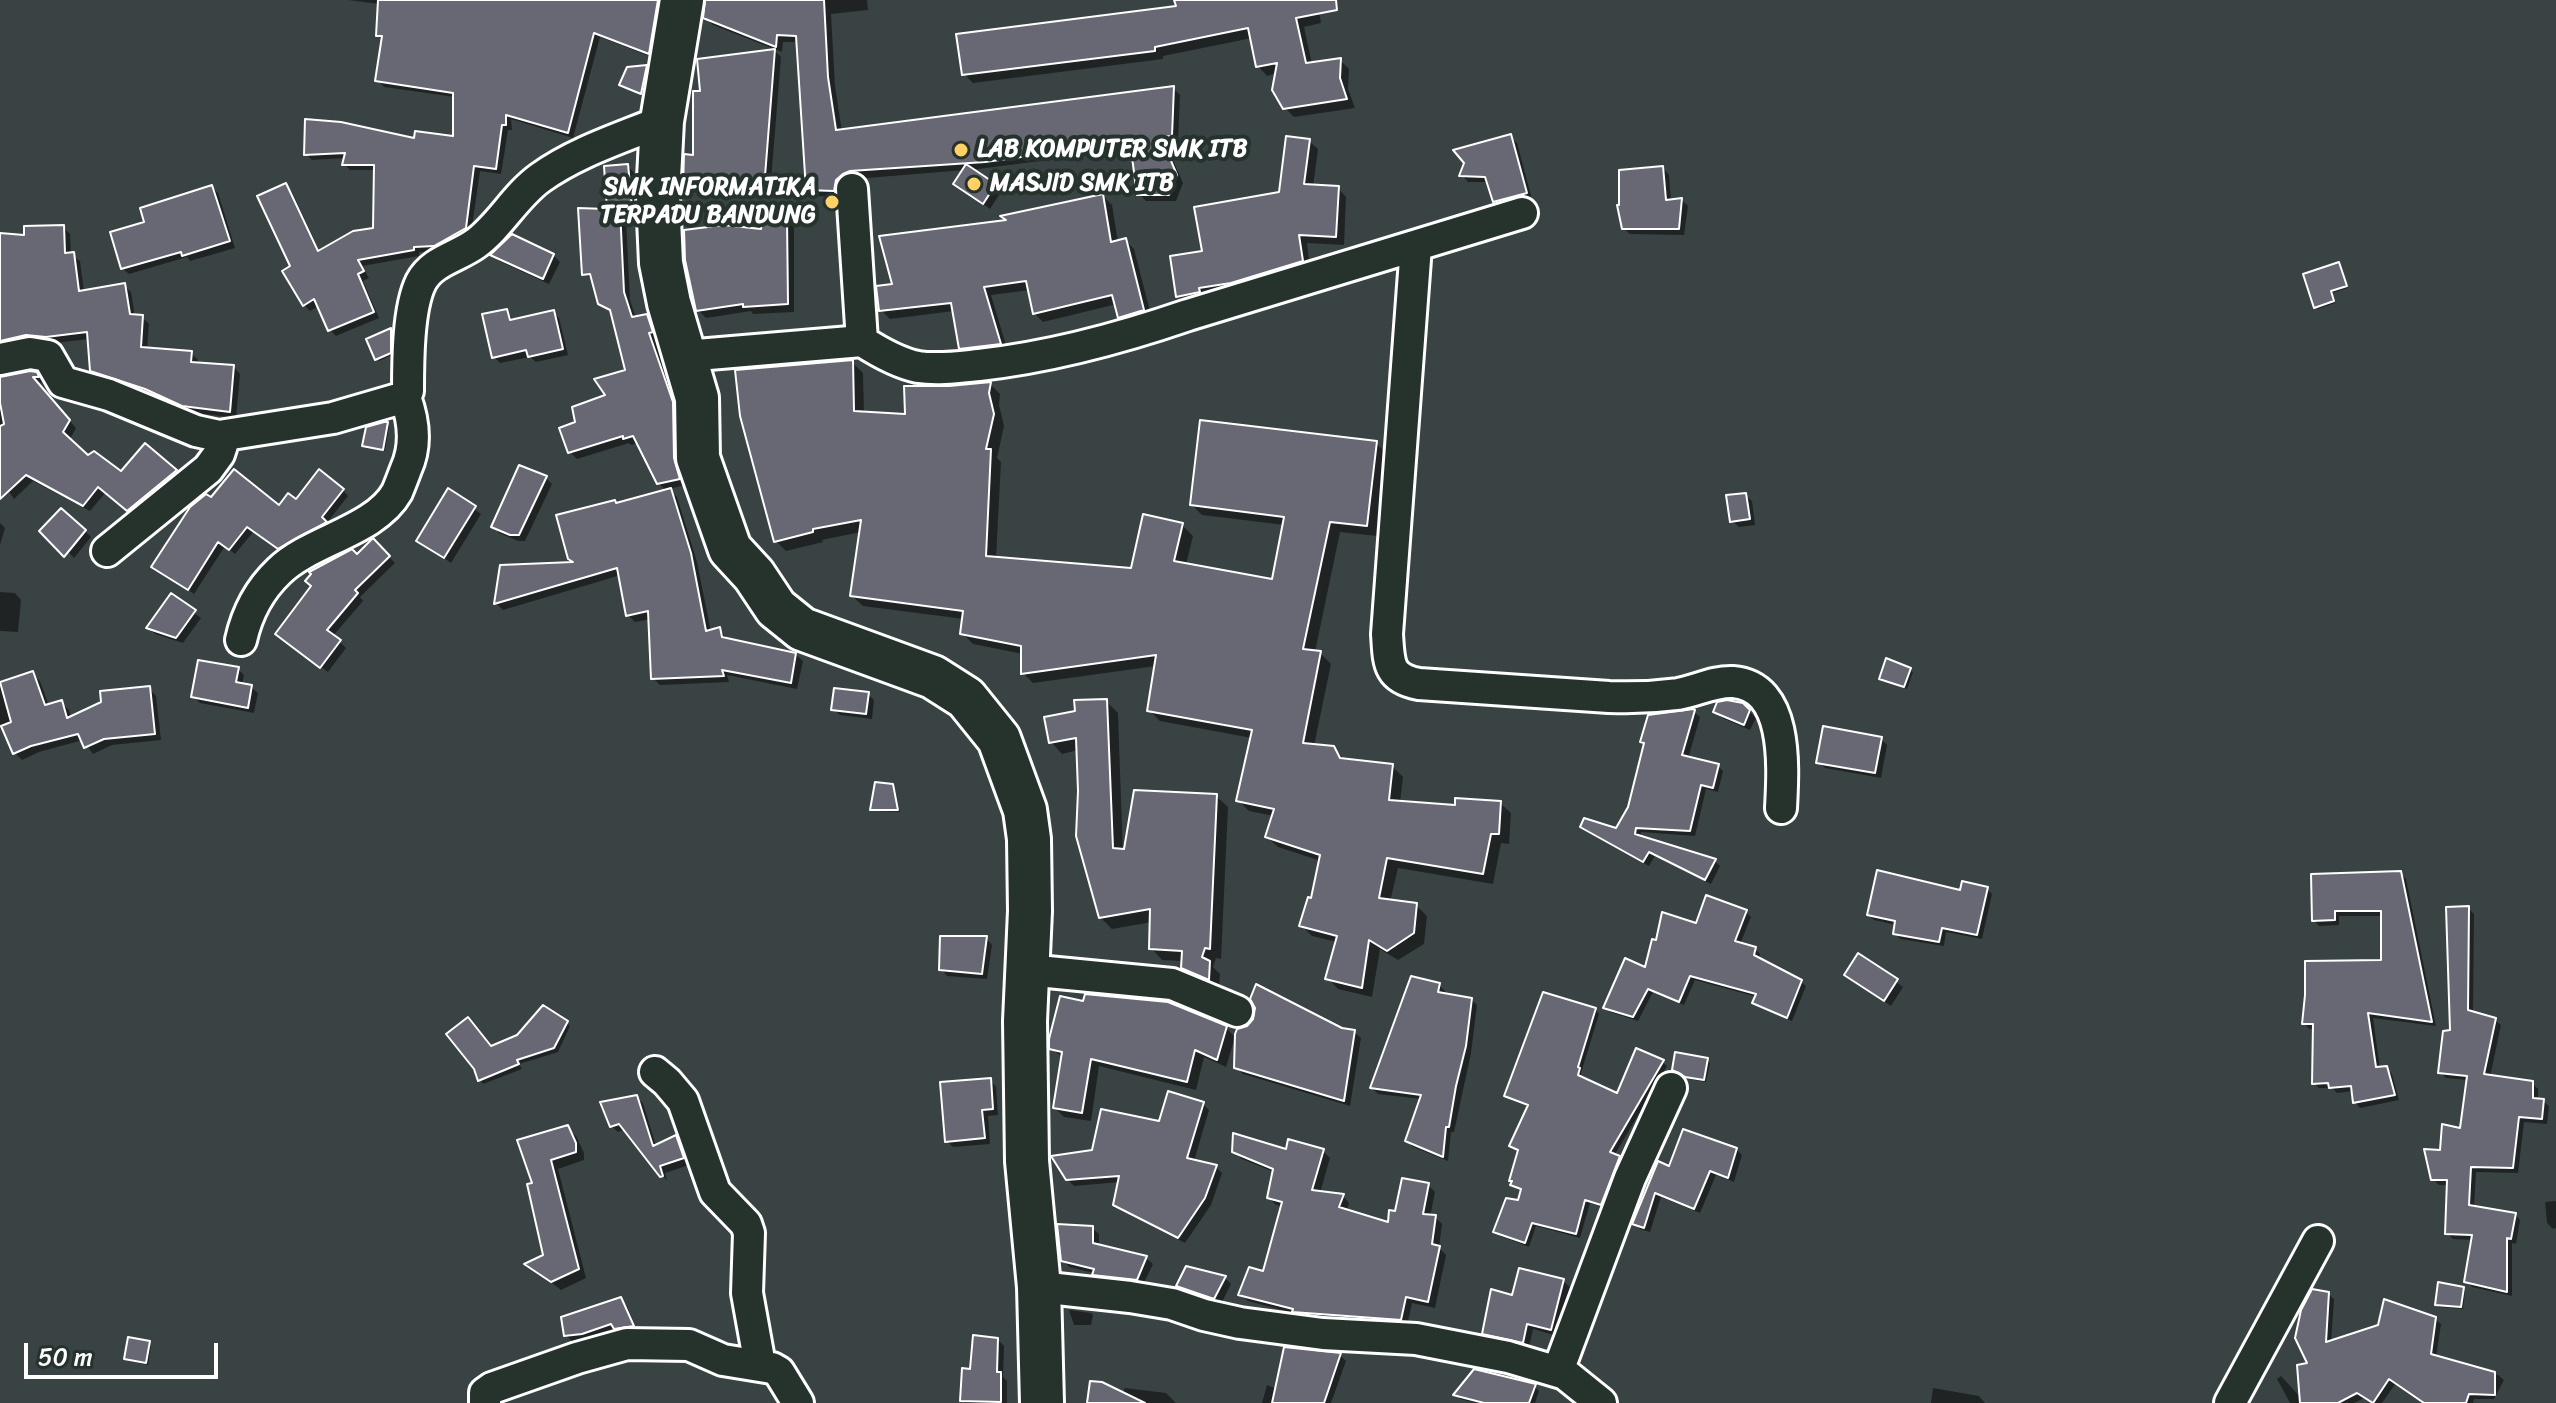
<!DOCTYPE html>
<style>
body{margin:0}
#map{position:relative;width:2556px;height:1403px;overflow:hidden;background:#3a4343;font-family:Sriracha,sans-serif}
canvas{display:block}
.scale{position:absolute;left:24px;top:1343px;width:194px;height:36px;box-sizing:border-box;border:4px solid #fff;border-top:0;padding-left:10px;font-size:24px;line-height:28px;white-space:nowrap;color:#fff;-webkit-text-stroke:6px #26332d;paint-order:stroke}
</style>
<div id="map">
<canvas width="2556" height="1403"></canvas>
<div class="scale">50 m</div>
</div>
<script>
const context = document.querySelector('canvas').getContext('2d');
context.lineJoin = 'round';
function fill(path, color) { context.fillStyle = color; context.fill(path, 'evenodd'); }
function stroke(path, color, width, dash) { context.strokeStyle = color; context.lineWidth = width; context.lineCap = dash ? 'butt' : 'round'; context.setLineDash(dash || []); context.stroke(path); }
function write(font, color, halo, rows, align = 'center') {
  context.font = font + ' Sriracha,sans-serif'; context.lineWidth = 8; context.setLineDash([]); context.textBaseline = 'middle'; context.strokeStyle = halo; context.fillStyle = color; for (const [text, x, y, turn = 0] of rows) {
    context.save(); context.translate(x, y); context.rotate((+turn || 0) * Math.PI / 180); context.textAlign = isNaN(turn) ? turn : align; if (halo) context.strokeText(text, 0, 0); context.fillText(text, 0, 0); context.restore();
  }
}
const shadow = new Path2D(`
 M348,0H665L654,58L600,37L573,138L511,119L512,130H508L501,174L480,171L471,234L440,251L419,252V256L362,266L369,278L363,281L379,318L336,336L330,330L319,306L310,311L304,305L292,267L286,186L292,192L320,252L375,230V170H350L344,164L346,158L312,160L306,154L415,140L455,139V97L384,87L378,80L383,41L378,35L379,4Z
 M707,0H867L868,10L831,14L835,86L842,132L1173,88L1180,95L1178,142L1166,144L1183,183L1176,201H1146L1139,194L1132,149L971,170L1001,192L990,209L956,184L965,170L855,179L841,197L815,196L808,189L799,42H783L782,52L713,25L705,18Z
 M1176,0H1317L1321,23L1304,27L1312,64L1340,60L1349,69L1348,89L1355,108L1294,117L1285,108L1277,73L1267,76L1258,66L1252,38L1163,56V59L973,83L964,74L1178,8Z
 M775,51L781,57L770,194L754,193L713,185L712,192L691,191L685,185L695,157L702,93Z
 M646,67L649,69L643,95L622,85Z
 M1510,137L1517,143L1532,199L1501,207L1495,201L1489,182H1468L1462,175Z
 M1309,141L1318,149L1313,187L1338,188L1346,197L1344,245L1307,243L1310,269L1187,304L1178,296L1204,253L1281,193Z
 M628,166L634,173L638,213L623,215L626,218L630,300L636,318L646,316L653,323L658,339L655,340L679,410L685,485L669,489L677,497L697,562L711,632L720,630L728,640L795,654L803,661L797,689L727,675L729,682L660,685L653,678L651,619L635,622L628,615L621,575L503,610L496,603L575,564L618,505L667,491L658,483L639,443L631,445L629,443L577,459L570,452L578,424L608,396L627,371L613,313L600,303L594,280L584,274Z
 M1663,168L1669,175L1671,201L1682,200L1688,206L1684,235L1630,234L1623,228Z
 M212,187L218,193L235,248L190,261L187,257L129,274L122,268L147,223Z
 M1103,196L1112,205L1118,242L1125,240L1134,249L1152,319L1129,326L1120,317L1117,304L1043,322L1035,314L1030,290L991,295L1008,352L969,357L960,348L954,311L890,319L881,310L894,285L1009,221Z
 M786,220L794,228V312L753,314L751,311L706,318L698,310L763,231Z
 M63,227L70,234L71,255L80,261L84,292L124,286L131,292L135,317H142L149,324L147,350L191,353L198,360V364L234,367L240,374L236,418L190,412L154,396L99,377L92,370L89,339L0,349V235L26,237Z
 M493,255H553L560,262L549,284L499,261Z
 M2339,264L2348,288L2332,293L2335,303L2318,309L2315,306Z
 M507,311L514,321L553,312L559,318L568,355L536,362L530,357L500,363L494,357Z
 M390,330L393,333L392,355L379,361L377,358Z
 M852,362L863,373L864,414L907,416L949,388L990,384L1000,394L999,405L1004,426L997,458L1001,462L996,559L1132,570L1182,525L1193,536L1186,565L1274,582L1285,525L1202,515L1192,505L1376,443L1387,454L1377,536L1340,532L1315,652L1320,653L1331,664L1314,746L1333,748L1344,759L1392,766L1403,777L1400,803L1457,807L1500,803L1511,813L1509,844L1501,843L1493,884L1398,868L1390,902L1416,905L1427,916L1424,944L1398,960L1380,949L1372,997L1338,989L1328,978L1337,942L1312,936L1301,925L1312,900L1321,861L1278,847L1267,837L1274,816L1249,811L1238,800L1252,738L1160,721L1149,710L1156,666L1033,683L1023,673V654L973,644L962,633L964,619L863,606L852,596L861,532L822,540L823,542L786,551L775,540Z
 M36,374L44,383L36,382L76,428L69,441L87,458L121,474L146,446L182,478L135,517L106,492L90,511L33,481L14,499L0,478V378Z
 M387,425L389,427L385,451L367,448L365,446Z
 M546,478L552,484L525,541H518L499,533L493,526Z
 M343,490L348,496L326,524L330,528L285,554L254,531L235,554L225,546L194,594L154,567L212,500L280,507Z
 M449,491L481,514L451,563L418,540Z
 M1745,495L1752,501L1755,525L1739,527L1732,521Z
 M0,523L5,528L0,545Z
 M45,528L85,531L91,537L74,558Z
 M373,541L395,563L360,597L363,601L333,636L346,648L328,672L284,640Z
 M0,592L15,593L21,600L18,632L0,631Z
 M171,596L201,618L183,643L155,634L149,628Z
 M238,669L244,675L242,685L251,687L258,693L254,713L200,703L194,697Z
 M1910,669L1913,672L1907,689L1881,678Z
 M32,674L40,681L49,706L62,703L69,710L71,718L149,688L156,696L161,740L112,745L93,754L83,740L39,752L22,760L15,753L0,724V688L1,684Z
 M868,694L874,700L872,719L840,715L833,709Z
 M1106,701L1118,713L1123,857L1216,796L1228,807L1221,959L1216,958L1213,967L1220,974L1219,989L1195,979L1183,967V961L1162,960L1151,948L1152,922L1112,929L1100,917L1080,791L1078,750L1062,754L1051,742L1077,713Z
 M1715,711H1749L1756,718L1750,730L1722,718Z
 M1694,712L1700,717L1688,759L1718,766L1723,771L1718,792L1706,789L1695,836L1641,832L1640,838L1715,861L1720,866L1711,884L1655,856L1649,866L1588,832L1583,827L1617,831Z
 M1881,739L1887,745L1881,778L1825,768L1818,762Z
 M892,786L895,789L900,812L875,811L872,809Z
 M2400,873L2406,879L2436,1026L2373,1018L2380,1069L2386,1068L2392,1074L2399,1100L2360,1108L2355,1102L2354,1091L2337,1093L2332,1088H2319L2314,1083L2315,1029H2309L2304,1023L2381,960L2383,916H2339V925L2319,926L2314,920Z
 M1987,889L1992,894L1982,939L1946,932L1944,946L1900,939L1895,933L1896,925L1874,920L1869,915L1962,892Z
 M2468,908L2474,914L2473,1014L2495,1020L2501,1025L2490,1077L2532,1083L2538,1089V1100L2543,1101L2549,1106L2547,1124L2524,1122L2518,1173L2476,1172L2474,1207L2515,1214L2520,1220L2516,1244L2512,1243V1296L2472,1287L2467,1281L2473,1240L2453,1239L2447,1233L2449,1185H2439L2433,1179L2442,1152L2462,1130L2468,1080L2446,1078L2440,1072L2452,1032Z
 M1746,912L1751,917L1740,944L1755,949L1760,954L1759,959L1801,982L1806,986L1792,1021L1759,1007L1754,1002L1757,997L1695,980L1684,1005L1653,992L1638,1021L1610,1012L1605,1007L1697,926Z
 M986,938L992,945L987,979L947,976L941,969Z
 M1859,956L1903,987L1891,1006L1847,975Z
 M1439,985L1445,991L1444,995L1471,999L1477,1005L1471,1053L1454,1132H1451L1448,1161L1413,1147L1407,1141L1422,1099L1378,1094L1372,1088Z
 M1595,1009L1599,1014L1581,1073L1582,1079L1618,1096L1662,1062L1667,1066L1614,1156L1624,1162L1605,1208L1590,1203L1580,1238L1536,1226L1529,1247L1500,1236L1496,1232L1519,1202L1522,1191L1513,1184L1520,1152L1512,1146L1530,1107L1511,1100L1507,1096Z
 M566,1022L570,1026L558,1052L519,1064L522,1069L483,1084L480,1080L491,1048Z
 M1226,1028L1235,1037L1226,1067L1204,1057L1196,1090L1099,1066L1091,1121L1064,1117L1055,1108L1063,1058L1051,1048Z
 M1342,1030L1354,1032L1361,1038L1350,1106L1243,1074L1236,1067Z
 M1707,1060L1710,1063L1706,1082L1689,1079L1674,1070Z
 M990,1080L996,1087L998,1115L988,1116L990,1144L953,1147L947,1141Z
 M636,1097L643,1103L656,1146L675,1137L682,1143L689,1165L665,1173L667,1181L626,1129L618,1132L611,1126Z
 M1203,1104L1209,1110L1194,1161L1216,1167L1222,1173L1211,1205L1185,1243L1122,1211L1116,1204L1120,1182L1074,1186L1067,1179L1094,1152Z
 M567,1128L576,1136L584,1153V1160L558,1169L586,1278L561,1290L528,1265L545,1257L535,1185Z
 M1289,1141L1323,1151L1330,1158L1320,1193L1343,1196L1349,1203L1347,1211L1389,1224L1396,1213L1428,1185L1435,1192L1430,1217H1435L1442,1224L1439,1248L1446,1255L1435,1308L1412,1303L1407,1326L1301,1318L1297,1314L1248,1301L1241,1294L1264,1274L1283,1206L1276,1205L1269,1198L1274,1172L1242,1159L1234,1152L1287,1151Z
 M1736,1149L1742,1155L1734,1182L1716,1175L1700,1213L1661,1197L1650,1232L1640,1229L1634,1223L1670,1169Z
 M2556,1201V1228L2553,1229L2547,1223L2545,1202Z
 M1092,1228L1099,1234V1246L1146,1258L1153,1264L1143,1285L1100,1280L1094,1273L1069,1267L1063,1260Z
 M1187,1269L1225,1278L1231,1284L1221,1304L1184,1292L1178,1286Z
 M1563,1281L1570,1287L1557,1336L1533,1329L1529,1348L1490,1339L1484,1333L1514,1298Z
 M2463,1289L2465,1291L2463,1309L2439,1307L2437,1304Z
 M2328,1294L2334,1299L2331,1343L2435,1319L2441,1324L2436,1358L2498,1375L2504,1380L2494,1399H2474L2473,1403H2423L2396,1383L2382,1403H2372L2364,1398L2354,1403H2290L2277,1379L2281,1376L2301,1398Z
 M620,1299L627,1306L638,1332L623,1334L618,1330L589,1339L572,1341L565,1335Z
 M1069,1310L1091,1313L1093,1315L1091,1325H1074Z
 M998,1340L1004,1346L1003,1377L1007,1381V1403H965L962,1400L972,1371Z
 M149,1343L151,1346L148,1365L128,1361L126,1359Z
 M1340,1355L1346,1361L1331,1403H1262L1267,1385L1277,1389Z
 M1534,1386L1539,1391L1535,1403H1475L1460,1399L1456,1394Z
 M1125,1388L1166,1393L1176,1403H1089L1122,1394Z
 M1933,1388L1979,1396L1985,1403H1931Z`);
const building = new Path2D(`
 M378,0H658L649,54L594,33L568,133L506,115V125H502L496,169L474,166L466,228L434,246L414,247V250L358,260L364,271L358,274L374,312L328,331L314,299L303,306L282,271L290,266L257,196L286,183L318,251L353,231L373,228L374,165H342L345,153L304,155L305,119L341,122L414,138L415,131L453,136V93L375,81L382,36H376Z
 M705,0H824L828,77L836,130L1174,86L1172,136L1161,137L1177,175L1169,195H1137L1130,142L985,162L850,171L843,174L836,180L834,191L806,190L796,36L777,35L776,47L703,18Z
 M1174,0H1336L1337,10L1296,18L1306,63L1341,58L1340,78L1347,99L1283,109L1272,90L1277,63L1256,67L1248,28L1155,47V51L962,75L956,34L1176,6Z
 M775,49L764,189L746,188L707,181L706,187L683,186L684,154L693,155V91H700L697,59Z
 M647,65L641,94L619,85L627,67Z
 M1511,134L1527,193L1493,202L1485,177L1459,176L1464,163L1453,150Z
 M1286,136L1310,139L1304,184L1339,186L1336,237L1299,235L1303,261L1231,283L1199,288L1200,292L1176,297L1170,256L1202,251L1194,207L1279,192Z
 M628,164L632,206L616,209H620L624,292L632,317L647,314L653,332L649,333L673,402L674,458L680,479L657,484L633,436L623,439V436L568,453L559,428L575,422L572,407L605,395L594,379L625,370L610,310L598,304L590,274L582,275L578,208L607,209L604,166Z
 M966,164L996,184L983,204L953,184Z
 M1663,166L1666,200L1682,198L1679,229H1622L1617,205H1619V170Z
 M212,185L230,241L182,256L181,252L121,269L110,232L144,222L140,208Z
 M1103,194L1111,242L1126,238L1144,310L1118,318L1112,295L1033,314L1026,281L984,287L1001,344L959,349L951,303L879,311L876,286L892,284L879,236L1006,220L1000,216Z
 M787,218L788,304L743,307V304L696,311L685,260L684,230L724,225L761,229L762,221Z
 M64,225L65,253L74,252L79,291L125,283L130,314L143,315L141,347L192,351L191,362L234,365L230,412L182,406L145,389L90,371L87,332L46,337L26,335L0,341V233L24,235V226Z
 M512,234L554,254L543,279L490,255Z
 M2339,262L2347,286L2331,291L2334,301L2314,308L2303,274Z
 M507,309L510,320L554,310L563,349L528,357L526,350L492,358L482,314Z
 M391,328V353L375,360L366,339Z
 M853,360L854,411L905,414L904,386H949L991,382L989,393L994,414L986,449H991L986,556L1131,568L1143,514L1183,523L1174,561L1272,579L1284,517L1190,505L1200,420L1377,441L1367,526L1330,522L1303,649L1321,651L1303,743L1334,746L1340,758L1393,764L1389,800L1455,805V798L1501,801L1499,834H1491L1483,874L1387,858L1379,898L1417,903L1414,933L1387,951L1369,940L1362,988L1325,979L1337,936L1299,926L1308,897L1311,898L1320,855L1265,837L1274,809L1236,801L1252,730L1147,711L1156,655L1021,674V646L960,634L963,611L850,596L861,520L813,529V532L774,542L740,416L735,370Z
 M30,371L37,372L39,377H33L70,420L63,432L88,455L94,451L121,471L145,443L177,470L127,511L98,487L83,506L26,475L0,499V426L4,424L0,403V377Z
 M384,422H388L383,450L362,446L366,427Z
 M519,465L547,476L519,535H510L491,527Z
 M234,469L279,505L288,493L296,499L319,469L344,489L322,517L327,522L278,549L247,527L229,550L218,542L188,590L151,567L190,507L206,494L211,497Z
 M448,488L476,506L444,558L416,541Z
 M671,488L691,553L706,631L720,627L722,637L796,653L791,683L722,670L724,676L651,679L648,611L626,616L617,568L494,604L500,565L573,562L568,559L556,515L615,500L616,503Z
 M1746,493L1750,519L1730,522L1726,495Z
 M61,508L86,530L64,557L39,531Z
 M373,538L390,556L355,590L358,593L327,630L341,640L320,668L275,634L311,586L305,581L311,574L309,572L352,549L357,554Z
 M171,593L196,610L176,638L146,628Z
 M1886,658L1911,668L1904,687L1879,679Z
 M198,660L239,667L236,682L252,685L248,708L191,697Z
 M33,671L45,705L62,700L67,718L101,702L100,691L150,686L155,734L104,739L84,748L78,734L31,746L13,754L1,726L11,722L0,682Z
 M834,688L869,692L866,714L831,710Z
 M1107,699L1113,848L1124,849L1134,790L1217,794L1210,949L1205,948L1202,957L1210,961L1209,980L1181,968L1182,951L1149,949L1150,909L1099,918L1076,836L1078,791L1076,738L1049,743L1044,717L1075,711L1074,700Z
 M1727,700L1743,703L1750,710L1744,725L1713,712L1717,702Z
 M1693,709L1695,710L1682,755L1719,764L1713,788L1701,785L1690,831L1636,828L1635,834L1716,859L1705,880L1649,852L1643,862L1580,827L1584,818L1616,828L1628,807L1644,743L1640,742L1648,715Z
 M1823,726L1882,737L1875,773L1816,763Z
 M875,782L893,784L898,810H870Z
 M1877,870L1960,890L1962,881L1988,887L1977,935L1942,928L1939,942L1893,934L1895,921L1867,915Z
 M2401,871L2432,1022L2368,1013L2376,1067L2387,1066L2395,1095L2353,1103L2351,1086L2329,1088L2328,1083L2312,1084L2313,1024H2302L2305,995V961L2381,960V911H2335V920L2312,921L2311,874Z
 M1706,895L1747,910L1735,941L1756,947L1754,955L1802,980L1787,1018L1752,1003L1756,994L1690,976L1679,1002L1648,989L1633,1017L1603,1008L1625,958L1645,967L1652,939L1656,940L1662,912L1696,923Z
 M2469,906L2468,1010L2496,1018L2484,1074L2533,1081V1098L2544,1099L2542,1119L2519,1117L2513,1168L2471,1167L2469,1205L2516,1213L2511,1239L2507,1238V1292L2464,1282L2472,1235L2445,1234L2447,1180H2431L2424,1149L2440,1150L2442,1124L2460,1128L2467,1076L2438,1073L2443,1031L2450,1030L2446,907Z
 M940,936H987L982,974L939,970Z
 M1858,953L1898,979L1884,1001L1844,975Z
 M1411,976L1440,983L1438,992L1472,998L1466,1046L1456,1086L1449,1127H1446L1443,1157L1405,1141L1421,1095L1370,1088Z
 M1256,984L1342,1028L1355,1030L1344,1101L1234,1068L1235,1034L1237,1029L1247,1026L1253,1019L1255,1008L1250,999Z
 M1543,992L1596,1008L1578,1067L1580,1068L1578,1075L1617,1093L1636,1048L1664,1060L1610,1152L1620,1156L1601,1205L1585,1200L1576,1234L1532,1223L1525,1243L1493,1232L1506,1198L1518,1200L1521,1189L1510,1185L1512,1181H1509L1518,1150L1509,1146L1528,1105L1504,1096Z
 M1085,994L1168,1002L1227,1026L1217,1060L1195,1050L1187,1082L1091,1059L1082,1113L1053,1108L1062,1052L1049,1049V1039L1060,996L1083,1001Z
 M543,1005L568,1021L554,1048L517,1060L519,1064L478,1081L474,1069L446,1034L468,1017L491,1046L517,1035Z
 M1675,1052L1708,1058L1704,1080L1685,1077L1672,1070Z
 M991,1078L993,1109L982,1110L985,1138L945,1142L940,1082Z
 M1168,1091L1204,1102L1187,1158L1217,1165L1205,1198L1178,1238L1113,1205L1119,1176L1066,1180L1051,1156L1092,1150L1101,1109L1159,1121Z
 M637,1095L653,1146L676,1135L684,1158L660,1166L663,1176L660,1177L619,1124L610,1127L600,1102Z
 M568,1125L576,1143V1152L551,1160L579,1269L551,1282L524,1264L543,1255L527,1184L532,1183L517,1140Z
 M1683,1129L1737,1148L1728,1178L1710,1171L1694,1209L1655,1193L1644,1228L1632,1224L1658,1161L1669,1166Z
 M1233,1133L1286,1149L1288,1139L1324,1149L1312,1190L1344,1194L1339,1207L1388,1222L1389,1210L1395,1211L1402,1178L1429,1183L1423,1214L1436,1215L1432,1244L1440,1246L1428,1302L1406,1297L1401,1320L1292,1312L1293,1309L1238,1295L1249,1267L1263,1271L1282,1202L1267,1198L1273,1169L1232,1152Z
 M1057,1224L1093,1226V1243L1147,1256L1137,1280L1092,1275L1094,1269L1061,1261Z
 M1186,1266L1226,1276L1214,1299L1176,1286Z
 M1519,1268L1564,1279L1551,1330L1527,1324L1523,1343L1482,1334L1491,1289L1512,1295Z
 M2438,1282L2464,1287L2461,1307L2435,1305Z
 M2312,1289L2329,1292L2326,1342L2378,1325L2384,1299L2436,1317L2431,1354L2495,1372V1395L2469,1394L2466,1403H2424L2389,1379L2373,1403L2357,1393L2338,1403H2300L2297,1365L2307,1363L2295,1338L2301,1310Z
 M621,1297L634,1326L614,1329L611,1324L582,1334L564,1336L561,1317Z
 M973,1335L998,1338L997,1372H1001V1402L960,1401L962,1368L970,1369Z
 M128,1337L150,1341L146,1363L124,1359Z
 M1284,1347L1341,1353L1324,1403H1272Z
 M1474,1369L1536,1384L1529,1403H1484L1453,1395Z
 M1090,1381L1102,1382L1145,1403H1087Z`);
const street = new Path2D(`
 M1416,246L1387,634C1389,662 1387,678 1419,684L1609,697C1633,698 1655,697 1678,694C1696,691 1714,681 1733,682C1789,686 1783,769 1781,808
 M862,341C879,352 898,363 918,367C938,370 959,367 979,365C1051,357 1121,338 1188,315L1522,213
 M685,356L862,341L852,189
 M0,359L30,353L48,356L63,382L109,395L196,431L219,436L333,418L405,397L408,391C408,362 408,308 421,282C432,261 457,257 475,244C500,226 515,196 540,178C576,152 621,138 662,121
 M107,551L208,469L219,454L225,436
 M241,640C247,613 259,590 279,571C311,540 375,531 397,492C400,485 403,477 406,469C417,445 414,421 405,397
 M1027,970L1172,984L1237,1011
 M655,1072L667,1082L683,1101L715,1192L746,1224L749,1233L747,1293L760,1365
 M1039,1287L1130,1297L1172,1304L1204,1315L1240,1323L1323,1334L1416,1339L1508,1357L1565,1374L1601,1403
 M1558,1371L1630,1178L1671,1088
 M485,1403V1393L492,1388L577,1358L627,1344L689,1345L723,1360L772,1368L779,1372L798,1403
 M2230,1403L2318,1241`);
const secondary = new Path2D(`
 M682,0L662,121L658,197L661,263L669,303L697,398L698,458L730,549L754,575L776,608L802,629L933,677L966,698L999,739L1025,810L1029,839L1030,911L1025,1021L1027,1161L1039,1287L1042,1403`);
const markers = [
 [961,150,8,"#ffd166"],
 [974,184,8,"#ffd166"],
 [832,202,8,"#ffd166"]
];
const poiNames = [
 ["LAB KOMPUTER SMK ITB",977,150],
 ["MASJID SMK ITB",990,184],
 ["SMK INFORMATIKA",816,188,"right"],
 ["TERPADU BANDUNG",816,216,"right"]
];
fill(shadow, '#0007');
fill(building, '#686875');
stroke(building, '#fff', 2);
stroke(street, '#fff', 36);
stroke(secondary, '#fff', 48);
stroke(street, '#26332d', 30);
stroke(secondary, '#26332d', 42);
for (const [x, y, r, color] of markers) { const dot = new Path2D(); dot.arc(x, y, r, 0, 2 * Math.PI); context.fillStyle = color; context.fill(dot); stroke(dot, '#26332d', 3); }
write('bold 24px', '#fff', '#26332d', poiNames, 'left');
</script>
